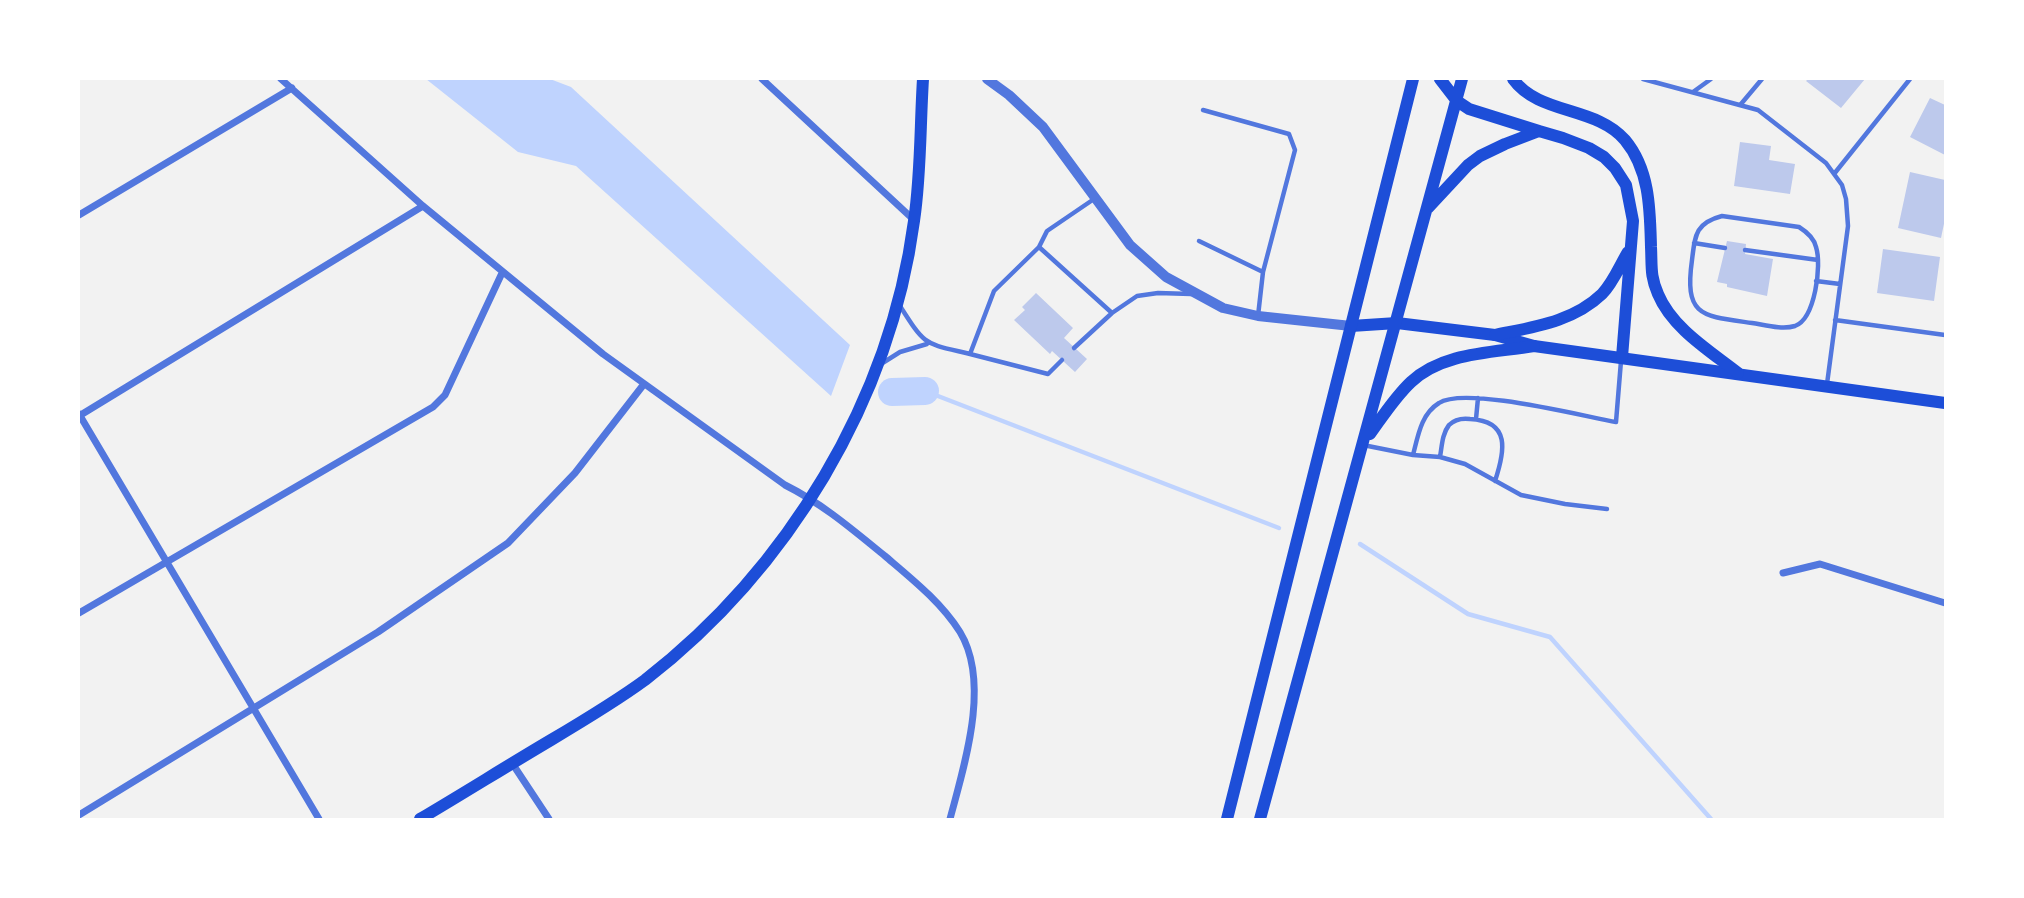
<!DOCTYPE html>
<style>
body{margin:0}
#map{position:relative;width:2024px;height:898px;overflow:hidden;background:#f2f2f2;font-family:Merriweather,serif}
canvas{display:block}
.frame{position:absolute;inset:0;border:80px solid #fff;pointer-events:none}
</style>
<div id="map">
<canvas width="2024" height="898"></canvas>
<div class="frame"></div>
</div>
<script>
const context = document.querySelector('canvas').getContext('2d');
context.lineJoin = 'round';
function fill(path, color) { context.fillStyle = color; context.fill(path, 'evenodd'); }
function stroke(path, color, width, dash) { context.strokeStyle = color; context.lineWidth = width; context.lineCap = dash ? 'butt' : 'round'; context.setLineDash(dash || []); context.stroke(path); }
const water = new Path2D(`
 M426,79H550L571,87L850,345L831,396L576,166L518,152Z`);
const stream = new Path2D(`
 M925,391L1279,528
 M1360,544L1468,614L1550,637L1711,819`);
const river = new Path2D(`
 M892,392L925,391`);
const building = new Path2D(`
 M1808,79H1865L1841,108L1806,81Z
 M1930,98L1945,105V155L1910,137Z
 M1740,142L1771,146L1769,160L1795,164L1790,194L1734,186Z
 M1910,172L1945,180V219L1941,238L1898,228Z
 M1727,241L1746,244L1745,254L1773,259L1767,296L1727,287V284L1717,282Z
 M1883,249L1940,257L1934,301L1877,293Z
 M1036,293L1073,328L1064,338L1087,359L1075,372L1052,351L1050,354L1014,320L1025,310L1022,307Z`);
const service = new Path2D(`
 M1643,79L1758,110L1826,163L1842,185L1846,199L1848,226L1827,384
 M1693,92L1711,79
 M1741,104L1762,79
 M1203,110L1289,134L1295,150L1263,272L1258,316
 M1834,174L1910,79
 M1722,216L1799,227C1807,232 1814,238 1816,247C1822,265 1815,319 1795,326C1782,330 1765,325 1752,323C1702,316 1684,317 1692,260C1695,236 1695,223 1722,216Z
 M1199,241L1263,272
 M1694,243L1725,248
 M1039,247L1112,313
 M1745,250L1818,260
 M1816,281L1840,284
 M900,306C926,347 924,343 970,354L994,291L1039,247L1047,231L1094,199
 M1835,320L1945,335
 M1074,348L1112,313L1137,296L1158,293L1191,294
 M970,354L1048,374L1062,360
 M881,364L900,352L927,344
 M1476,419L1478,398
 M1363,445L1413,455C1418,436 1421,414 1439,403C1464,386 1582,416 1616,422L1621,361
 M1413,455L1440,457L1465,464L1521,495L1565,504L1607,509
 M1440,457C1442,446 1442,434 1449,425C1455,419 1462,418 1470,419C1511,421 1505,451 1495,481`);
const minor = new Path2D(`
 M281,79L423,206L603,354L785,485C823,504 853,530 885,556C912,579 941,602 960,632C991,683 964,766 950,819
 M762,79L914,220
 M79,215L292,88
 M79,414L319,819
 M79,416L423,206
 M1783,573L1820,564L1945,603
 M79,613L433,407L445,395L502,273
 M512,763L549,819
 M79,815L378,632L508,543L575,473L644,384`);
const tertiary = new Path2D(`
 M987,79L1009,95L1043,127L1130,245L1166,277L1223,308L1258,316L1351,326`);
const secondary = new Path2D(`
 M1351,326L1397,323L1495,335L1534,346L1945,403
 M420,819C464,793 507,766 551,740C583,721 615,702 645,680C788,569 890,401 914,221C921,175 920,126 923,79`);
const primary = new Path2D(`
 M1440,79L1457,101L1469,109L1539,131
 M1513,79C1539,115 1596,106 1625,140C1650,170 1650,210 1651,247C1652,266 1650,276 1658,294C1672,328 1710,351 1738,373
 M1428,208L1468,165L1480,156L1505,144L1539,131L1563,138L1589,148L1604,157L1615,168L1626,185L1633,221L1622,357
 M1495,335C1533,327 1573,322 1602,294C1613,283 1620,265 1628,252
 M1370,434C1383,416 1395,397 1411,382C1443,352 1493,353 1534,346
 M1227,819L1413,79
 M1260,819L1462,79`);
fill(water, '#bfd3fe');
stroke(stream, '#bfd3fe', 4.5);
stroke(river, '#bfd3fe', 28);
fill(building, '#bdc9ec');
stroke(service, '#5277de', 4.5);
stroke(minor, '#5277de', 7);
stroke(tertiary, '#5277de', 10);
stroke(secondary, '#1d4ed8', 12);
stroke(primary, '#1d4ed8', 12);
</script>
